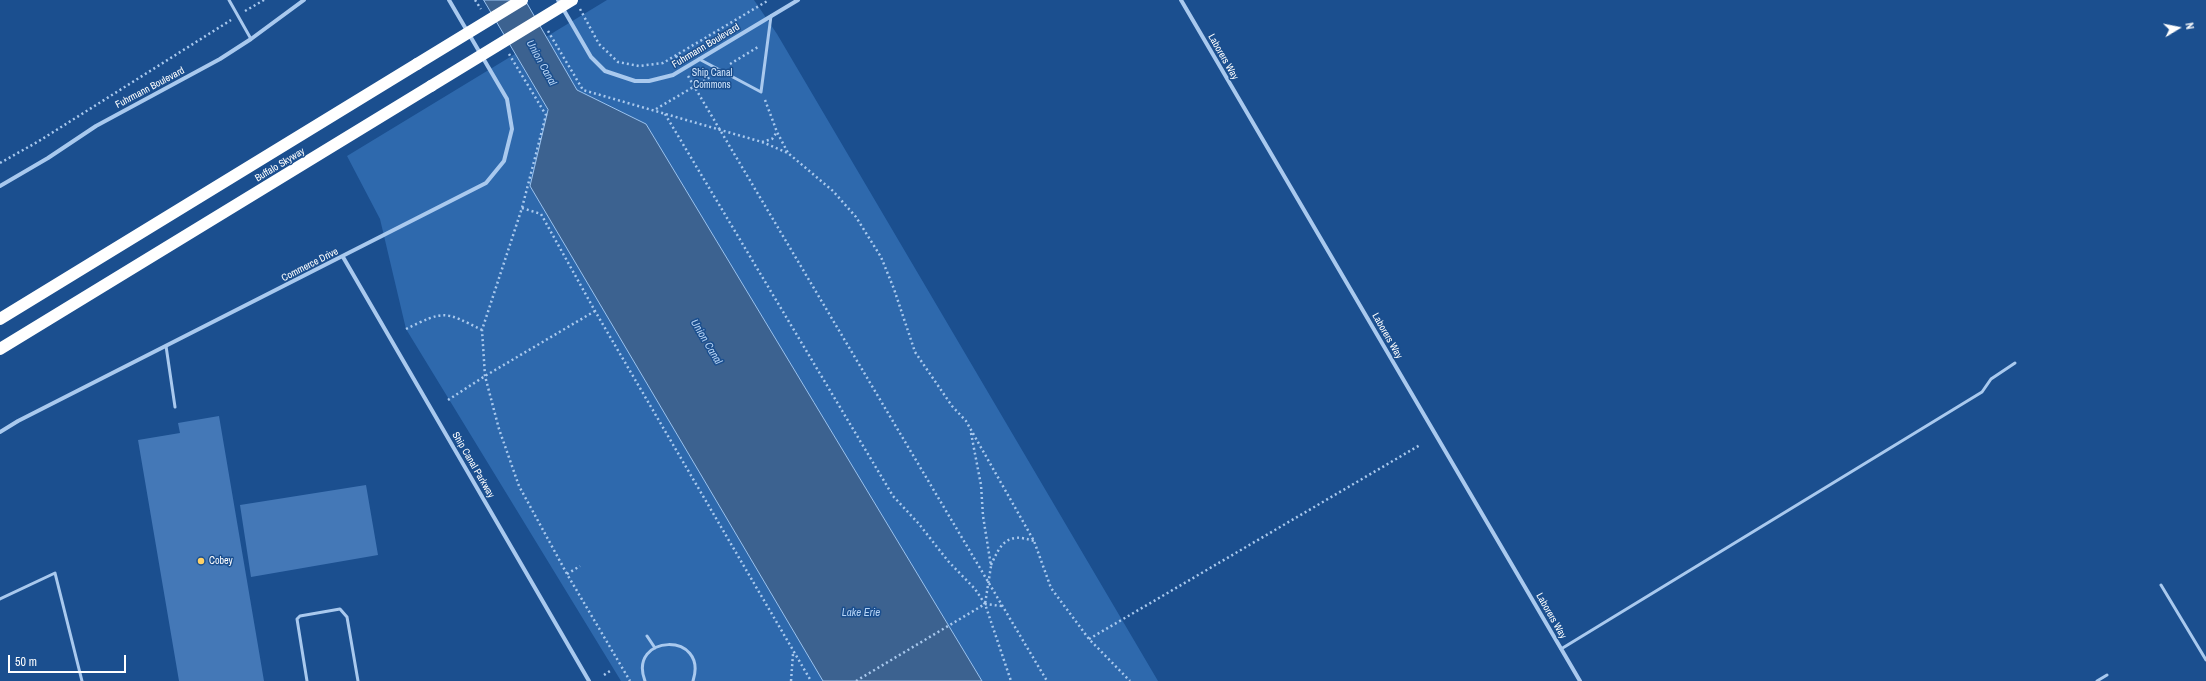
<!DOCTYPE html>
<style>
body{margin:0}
#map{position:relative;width:2206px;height:681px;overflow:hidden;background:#1b4f8f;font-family:"Archivo Narrow",sans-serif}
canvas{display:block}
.north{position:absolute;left:2158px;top:8px;width:40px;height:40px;-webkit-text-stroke:3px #1b4f8f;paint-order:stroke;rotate:80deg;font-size:11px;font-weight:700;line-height:16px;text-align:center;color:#fff}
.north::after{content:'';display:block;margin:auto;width:14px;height:18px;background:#fff;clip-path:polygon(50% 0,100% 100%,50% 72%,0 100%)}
.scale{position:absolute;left:8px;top:655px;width:118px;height:18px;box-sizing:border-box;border:2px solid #fff;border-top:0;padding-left:5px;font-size:12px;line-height:14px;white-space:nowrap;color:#fff;-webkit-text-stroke:3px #1b4f8f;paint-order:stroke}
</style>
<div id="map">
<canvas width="2206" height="681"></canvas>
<div class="north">N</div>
<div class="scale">50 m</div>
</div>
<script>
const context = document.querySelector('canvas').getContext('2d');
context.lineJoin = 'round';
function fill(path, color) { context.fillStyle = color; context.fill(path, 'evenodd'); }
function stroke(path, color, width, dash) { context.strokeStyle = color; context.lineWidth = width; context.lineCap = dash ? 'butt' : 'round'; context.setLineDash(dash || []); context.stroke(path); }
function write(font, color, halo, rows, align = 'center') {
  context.font = font + ' "Archivo Narrow",sans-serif'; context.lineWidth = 3; context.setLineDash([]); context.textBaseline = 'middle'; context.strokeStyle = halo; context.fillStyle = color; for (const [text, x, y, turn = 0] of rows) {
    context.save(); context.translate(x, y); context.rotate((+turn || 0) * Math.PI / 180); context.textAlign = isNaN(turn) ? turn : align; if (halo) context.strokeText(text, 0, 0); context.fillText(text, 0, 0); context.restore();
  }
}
const green = new Path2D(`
 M607,0H754L777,34L1158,681H982L646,124L577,90L546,37Z
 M515,54L548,110L530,186L823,681H621L406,329L380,219L347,156Z`);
const water = new Path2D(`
 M484,0H525L577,90L646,124L982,681H823L530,186L548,110Z`);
const building = new Path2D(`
 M219,416L264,681H179L138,440L180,433L178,423Z
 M366,485L378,555L251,577L240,505Z`);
const path = new Path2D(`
 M475,0L481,9
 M580,9L599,44L618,62L639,66L663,63L769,0
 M245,11L264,0
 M548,31L583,90L762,142L788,153L833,191L856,217L881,257L894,289L915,352L952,406L966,421L1034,541L1051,588L1089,639L1130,681
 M509,54L546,115L522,208L482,330L485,376L499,429L519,486L567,574L630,681
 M676,56L680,61
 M730,64L758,47
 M688,76L1047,681
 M765,100L777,132L788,153
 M656,109L712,76
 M665,114L893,496L919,524L948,561L975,589L985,604L1011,681
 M762,142L772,139L777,132
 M0,163L39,141L231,20
 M522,208L541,214L595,311L811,681
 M406,329C445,310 444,311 482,330
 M448,400L485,376L595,311
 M971,433L981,485L983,516L991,566L985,604
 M991,565C1001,543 1007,532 1034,541
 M567,574L580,566
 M1089,639L1420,445
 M604,675L610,671
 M791,681L793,654
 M856,681L985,604L1002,606`);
const service = new Path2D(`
 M229,0L251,39
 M699,59L761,92L771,16
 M166,346L175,407
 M2161,585L2206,660
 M0,599L55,573L82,681
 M647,636L655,648
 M1561,649L1982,392L1991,379L2015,363
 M307,681L297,619L300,616L340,609L347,617L358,681
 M645,681C627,634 709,631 693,681
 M2097,681L2107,675`);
const minor = new Path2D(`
 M558,0L591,57L605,71L635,81H649L673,75L798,0
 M1181,0L1580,681
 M0,186L48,158L96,126L220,59L251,39L304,0
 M343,257L589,681
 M0,432L18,421L486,183L504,161L512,129L507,99L449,0`);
const motorway = new Path2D(`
 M0,319L417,64
 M0,349L431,86`);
const motorwayBridge = new Path2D(`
 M417,64L522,0
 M431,86L572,0`);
const markers = [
 [201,561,4,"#ffd166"]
];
const streetNames = [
 ["Fuhrmann Boulevard",706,46,-31],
 ["Laborers Way",1223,57,60],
 ["Fuhrmann Boulevard",150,88,-28],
 ["Buffalo Skyway",280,165,-31],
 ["Commerce Drive",310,265,-27],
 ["Laborers Way",1387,336,60],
 ["Ship Canal Parkway",473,465,60],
 ["Laborers Way",1551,616,60]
];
const parkNames = [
 ["Ship Canal",712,73],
 ["Commons",712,85]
];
const poiNames = [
 ["Cobey",209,561]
];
const waterNames = [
 ["Union Canal",541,63,61],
 ["Union Canal",706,342,59],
 ["Lake Erie",861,613]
];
fill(green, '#2e69ad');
fill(water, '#3c6290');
stroke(water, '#9cc4f0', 1);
fill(building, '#4478b7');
stroke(path, '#a9c9ee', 2.5, [2, 3]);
stroke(service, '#a9c9ee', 3);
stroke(minor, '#a9c9ee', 4);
stroke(motorway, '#fff', 12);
stroke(motorwayBridge, '#fff', 12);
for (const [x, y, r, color] of markers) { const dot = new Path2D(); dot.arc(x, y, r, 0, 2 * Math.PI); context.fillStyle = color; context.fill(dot); stroke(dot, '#1b4f8f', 1.5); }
write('10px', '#fff', '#1b4f8f', streetNames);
write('10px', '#cfe3fa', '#1b4f8f', parkNames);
write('10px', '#fff', '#1b4f8f', poiNames, 'left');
write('italic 11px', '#b5d3f5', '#1b4f8f', waterNames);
</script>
